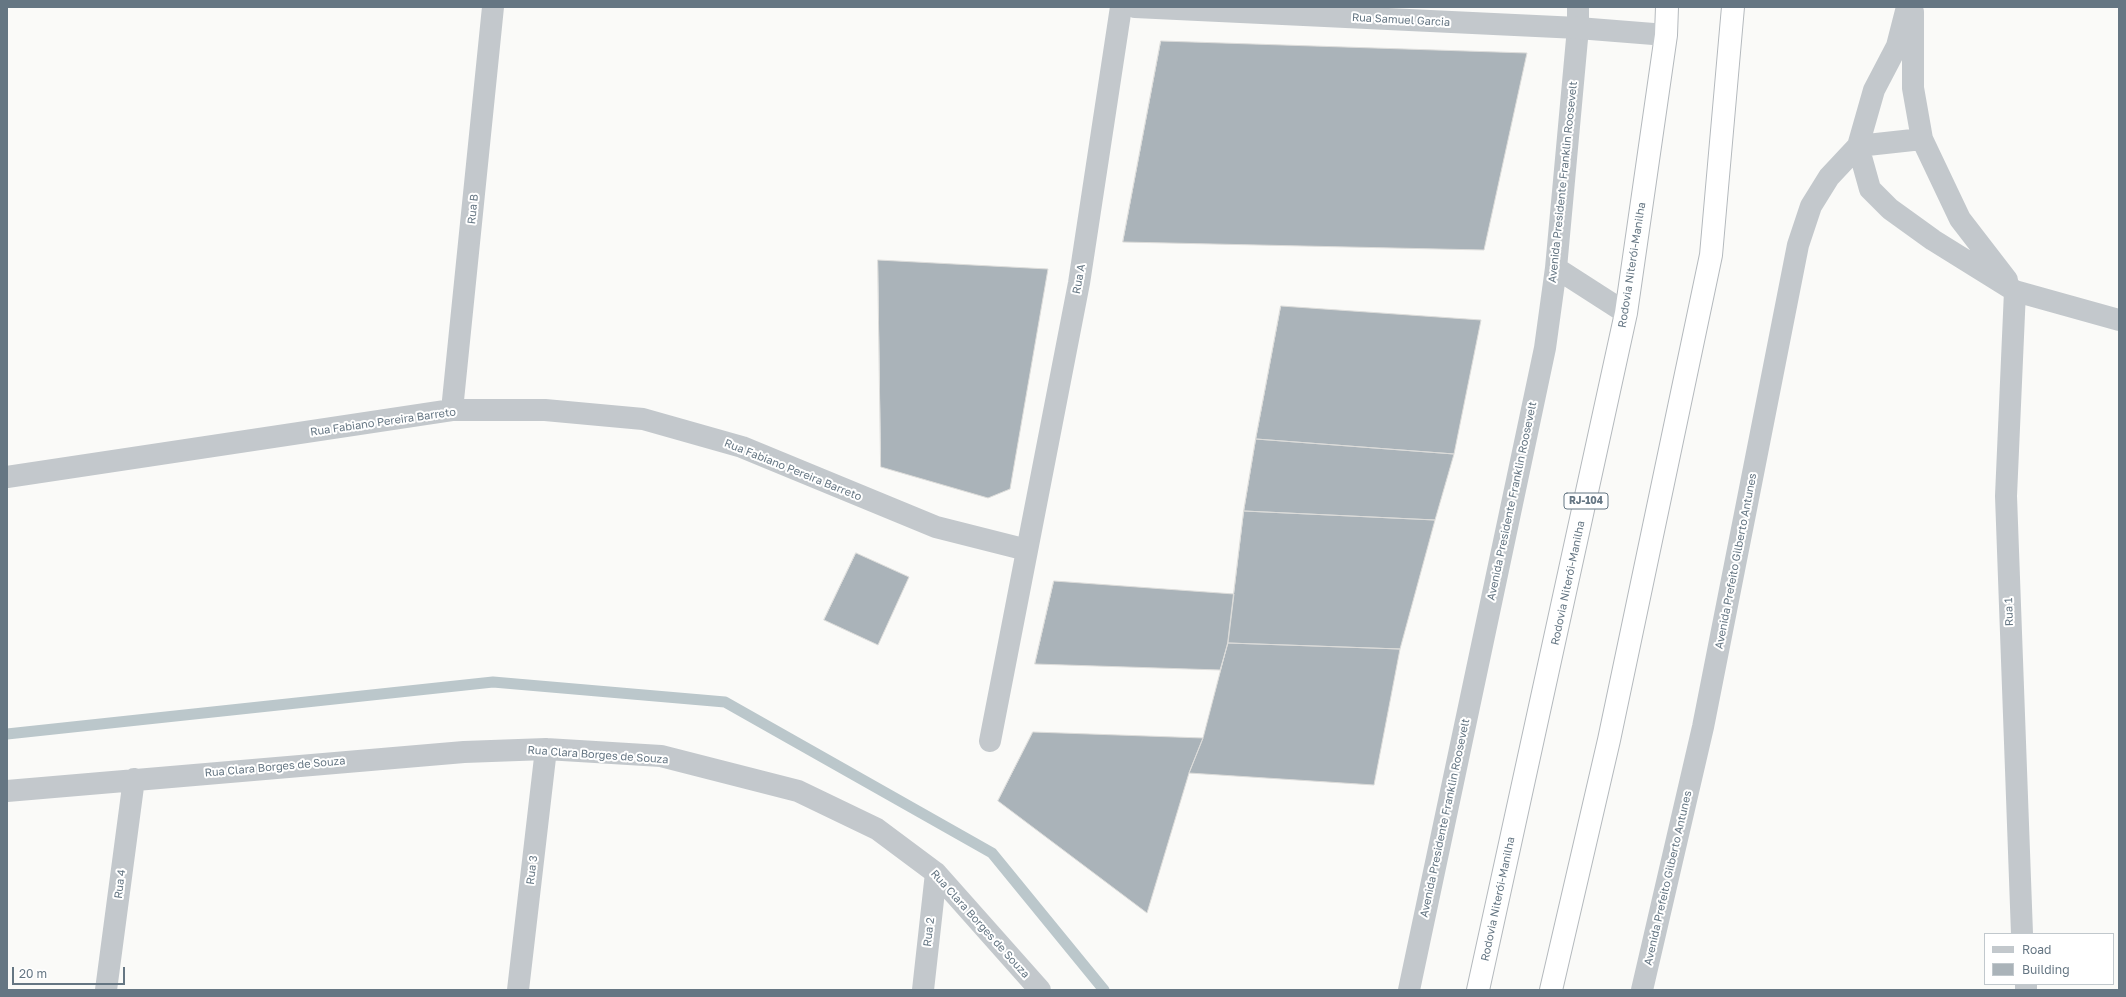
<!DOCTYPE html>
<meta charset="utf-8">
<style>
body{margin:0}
#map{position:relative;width:2126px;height:997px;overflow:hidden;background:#fafaf8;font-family:"Golos Text",sans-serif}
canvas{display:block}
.frame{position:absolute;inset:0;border:8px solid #657683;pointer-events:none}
.legend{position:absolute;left:1984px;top:933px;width:130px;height:52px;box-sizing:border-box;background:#fff;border:1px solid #c1c8cd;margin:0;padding:5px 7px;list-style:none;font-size:12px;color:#657683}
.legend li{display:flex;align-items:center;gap:8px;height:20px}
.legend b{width:20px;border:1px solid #c1c8cd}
.scale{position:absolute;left:12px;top:967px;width:113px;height:18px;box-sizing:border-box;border:2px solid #657683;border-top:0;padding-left:5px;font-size:12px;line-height:14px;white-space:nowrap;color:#657683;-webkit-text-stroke:3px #fff;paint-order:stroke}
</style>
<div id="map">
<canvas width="2126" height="997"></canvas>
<div class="frame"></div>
<ul class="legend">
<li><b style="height:5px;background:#c3c8cc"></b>Road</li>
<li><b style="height:11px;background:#aab3b9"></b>Building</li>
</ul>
<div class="scale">20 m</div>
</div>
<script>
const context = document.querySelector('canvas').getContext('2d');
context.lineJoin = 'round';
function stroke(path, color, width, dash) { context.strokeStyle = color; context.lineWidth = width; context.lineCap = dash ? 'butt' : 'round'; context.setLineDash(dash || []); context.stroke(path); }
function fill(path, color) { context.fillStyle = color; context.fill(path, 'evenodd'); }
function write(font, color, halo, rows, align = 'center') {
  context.font = font + ' "Golos Text",sans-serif'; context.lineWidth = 4; context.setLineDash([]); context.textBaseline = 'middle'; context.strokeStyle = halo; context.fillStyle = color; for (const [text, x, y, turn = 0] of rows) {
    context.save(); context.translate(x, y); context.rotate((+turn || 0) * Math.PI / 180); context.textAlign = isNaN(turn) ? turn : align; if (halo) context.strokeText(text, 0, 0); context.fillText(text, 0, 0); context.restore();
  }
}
const stream = new Path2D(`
 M7,734L493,682L725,702L992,853L1104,990`);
const building = new Path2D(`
 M1161,41L1527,53L1484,250L1123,242Z
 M878,260L1048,269L1010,489L988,498L881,467Z
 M1281,306L1481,320L1454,454L1256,439Z
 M1256,439L1454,454L1435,520L1244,511Z
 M1244,511L1435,520L1400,649L1228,643Z
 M856,553L909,577L878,645L824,620Z
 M1054,581L1234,594L1228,643L1220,670L1035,664Z
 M1228,643L1400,649L1374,785L1189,773L1203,738Z
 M1033,732L1203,738L1189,773L1147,913L998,801Z`);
const minor = new Path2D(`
 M1907,7L1897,46L1874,90L1858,146L1870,189L1890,209L1933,240L2015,291L2119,320
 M1913,12V88L1922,139L1960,219L2007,280
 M1556,268L1626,313
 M2015,291L2006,496L2022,934
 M452,410L493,7
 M7,477L452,410H545L643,419L742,447L936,527L1027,550
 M990,741L1079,283L1121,7
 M7,791L464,752L546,749L661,756L798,791L877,829L936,873L1040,990
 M2026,984V990
 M106,990L134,779
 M518,990L546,749
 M923,990L936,873
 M1409,990L1545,348L1556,268L1578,28V7
 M1642,990L1703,727L1798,245L1811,206L1829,177L1858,146L1922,139`);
const tertiary = new Path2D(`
 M1135,7L1578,28L1666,35`);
const trunk = new Path2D(`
 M1478,990L1626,313L1666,35L1667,7
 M1551,990L1609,740L1711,255L1733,7`);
const shields = [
 [1586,501,44]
];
const shieldNames = [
 ["RJ-104",1586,501]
];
const streetNames = [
 ["Rua Samuel Garcia",1401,20,3],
 ["Avenida Presidente Franklin Roosevelt",1563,182,-84],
 ["Rua B",473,209,-84],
 ["Rodovia Niterói-Manilha",1632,265,-81],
 ["Rua A",1079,279,-80],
 ["Rua Fabiano Pereira Barreto",383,422,-8],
 ["Rua Fabiano Pereira Barreto",793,470,22],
 ["Avenida Presidente Franklin Roosevelt",1512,501,-78],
 ["Avenida Prefeito Gilberto Antunes",1736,561,-79],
 ["Rodovia Niterói-Manilha",1568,583,-78],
 ["Rua 1",2009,612,-92],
 ["Rua Clara Borges de Souza",598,755,4],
 ["Rua Clara Borges de Souza",275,767,-5],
 ["Avenida Presidente Franklin Roosevelt",1445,818,-78],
 ["Rua 3",532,870,-83],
 ["Avenida Prefeito Gilberto Antunes",1668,878,-77],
 ["Rua 4",120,884,-83],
 ["Rodovia Niterói-Manilha",1498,899,-78],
 ["Rua Clara Borges de Souza",980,924,48],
 ["Rua 2",929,932,-83]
];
stroke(stream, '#bbc7cb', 11);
fill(building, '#aab3b9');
stroke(building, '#dcdcda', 1);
stroke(trunk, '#b4b9bd', 24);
stroke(minor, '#c3c8cc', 22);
stroke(tertiary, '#c3c8cc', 22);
stroke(trunk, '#fff', 22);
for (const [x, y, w] of shields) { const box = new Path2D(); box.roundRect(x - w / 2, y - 8, w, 16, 3); context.fillStyle = '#fff'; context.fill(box); stroke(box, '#657683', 1); }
write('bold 10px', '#657683', null, shieldNames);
write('11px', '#657683', '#fff', streetNames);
</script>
